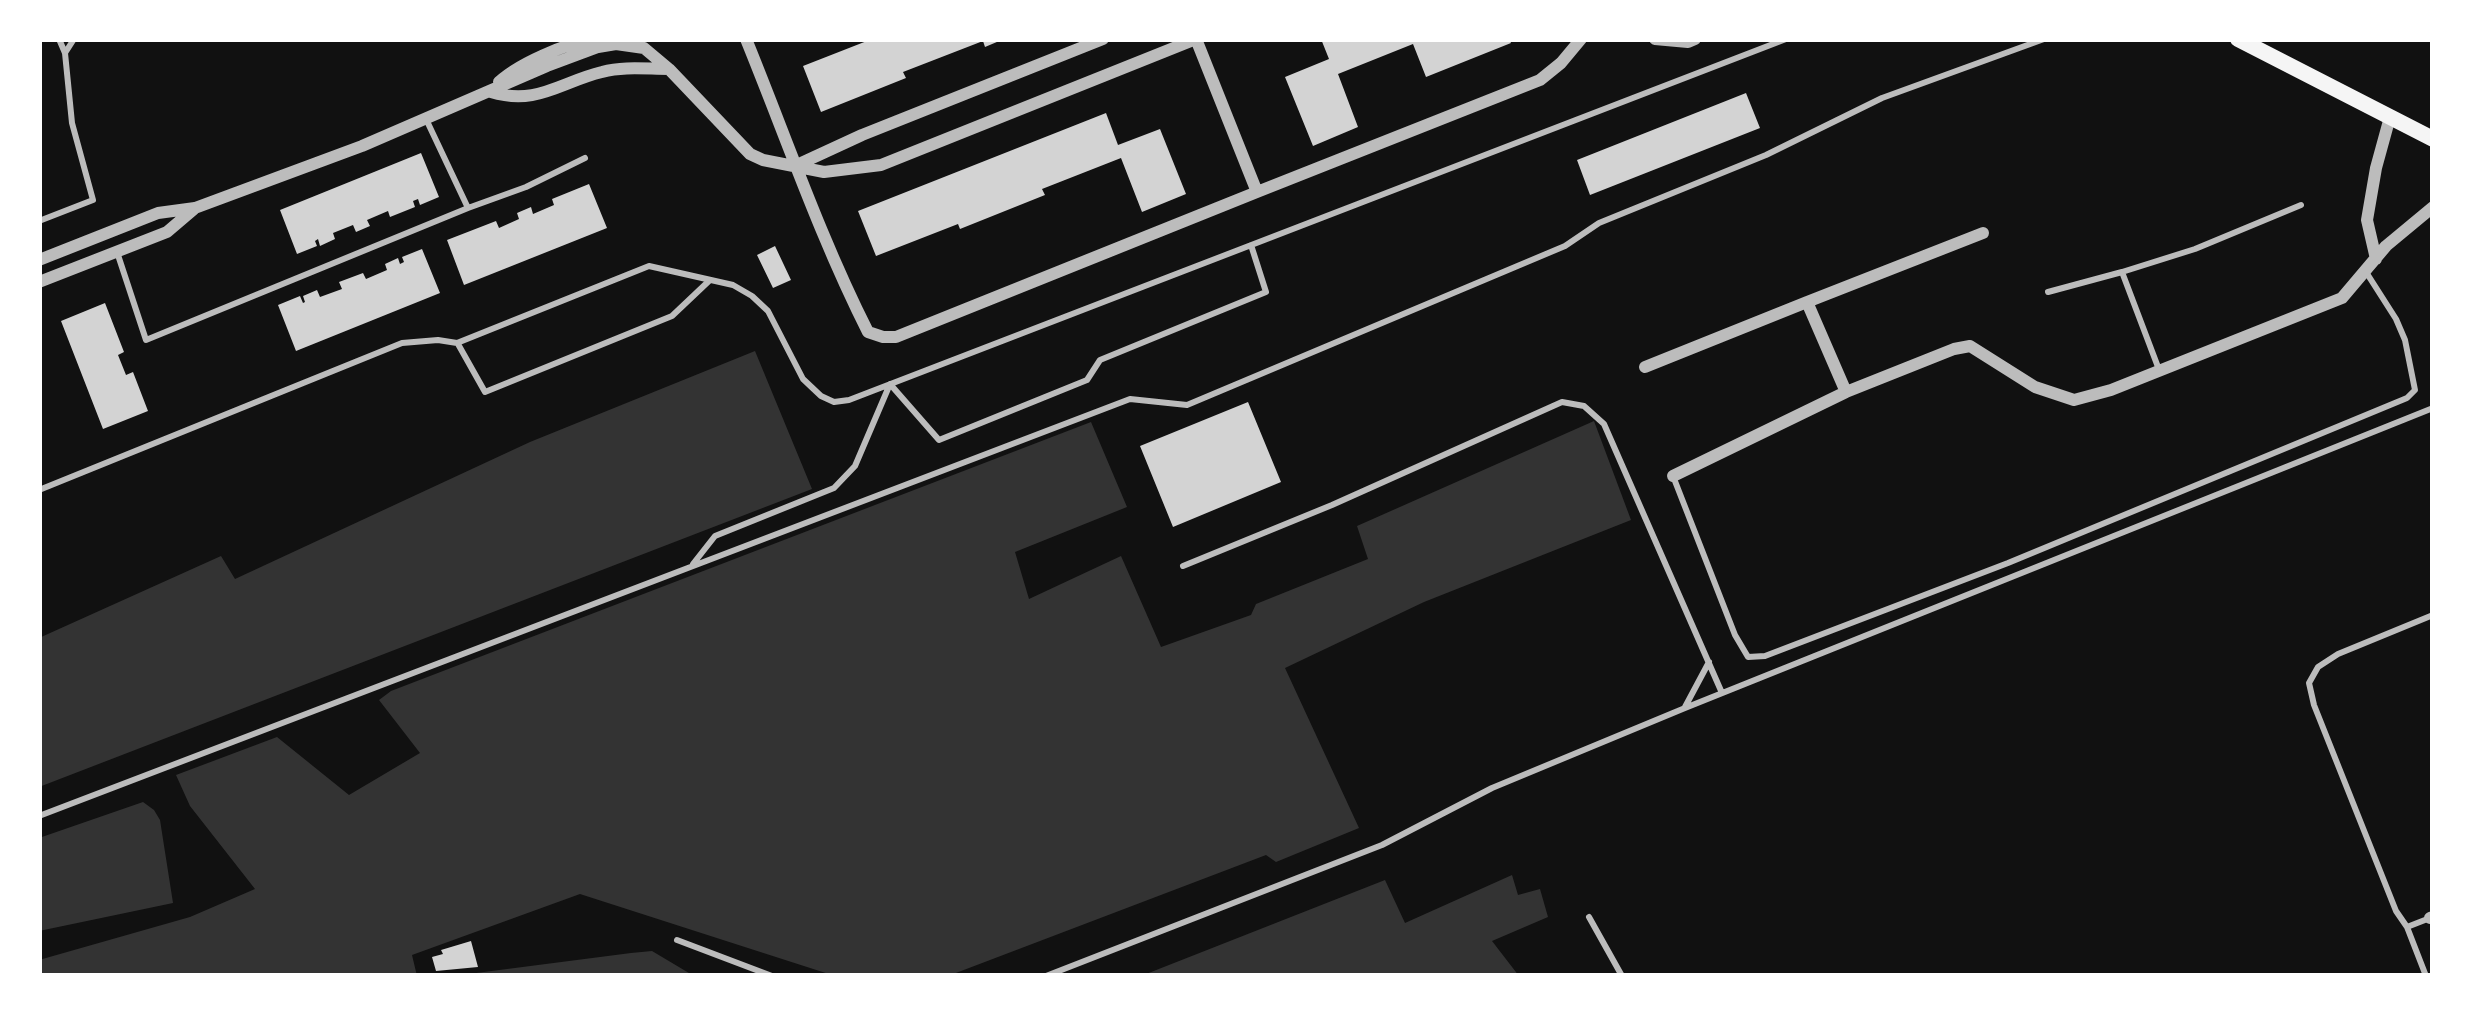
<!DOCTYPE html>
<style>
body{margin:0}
#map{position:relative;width:2472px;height:1015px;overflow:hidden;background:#111;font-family:"IBM Plex Sans",sans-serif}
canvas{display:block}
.frame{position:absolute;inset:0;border:42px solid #fff;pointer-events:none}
</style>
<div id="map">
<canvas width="2472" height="1015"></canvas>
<div class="frame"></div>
</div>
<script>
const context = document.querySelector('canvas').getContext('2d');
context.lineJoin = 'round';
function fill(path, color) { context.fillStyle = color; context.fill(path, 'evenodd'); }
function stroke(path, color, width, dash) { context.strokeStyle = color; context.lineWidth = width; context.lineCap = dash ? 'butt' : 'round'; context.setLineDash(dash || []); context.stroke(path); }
const water = new Path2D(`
 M755,351L812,489L39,787V638L221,556L235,579L530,442Z
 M1594,421L1631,520L1424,602L1285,668L1359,828L1276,862L1266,855L948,976H835L580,894L412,955L417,976H39V960L190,917L255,889L190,806L176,775L277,737L349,795L420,753L379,700L391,691L1091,422L1127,507L1015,552L1029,599L1121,556L1161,647L1251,615L1256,604L1368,559L1357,526Z
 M143,802L154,810L160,820L173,903L39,931V838Z
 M1512,875L1518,895L1540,889L1548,917L1492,941L1519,976H1141L1385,880L1405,923Z
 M652,951L694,976H453L631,953Z`);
const building = new Path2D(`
 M872,39H1004L985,47L983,41L903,72L906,78L821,112L803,66Z
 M1321,39H1509L1511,43L1426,77L1413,44L1338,74L1358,127L1313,146L1285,77L1329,59Z
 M1746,93L1760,128L1590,195L1577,160Z
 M1106,113L1118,145L1160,129L1186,194L1142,212L1121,158L1042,189L1045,195L960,229L958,224L876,256L858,211Z
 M421,153L439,197L420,205L418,199L413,201L415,207L390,217L388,211L367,220L370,226L356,232L353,225L333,233L335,239L320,246L318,239L315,241L317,246L297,254L280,210Z
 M589,184L607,228L464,285L447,240L496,221L499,228L519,219L517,213L531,207L533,214L554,205L552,199Z
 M775,246L791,280L773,288L757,255Z
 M422,249L440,293L296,351L278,305L300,296L303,303L305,302L303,296L317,290L320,297L342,289L339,282L363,273L366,279L387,270L385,264L398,258L400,264L404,262L402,257Z
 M105,303L124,352L118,355L126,375L133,372L148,411L103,429L61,321Z
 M1248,402L1281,482L1173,527L1140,446Z
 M471,941L478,967L436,971L432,957L443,954L441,950Z`);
const service = new Path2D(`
 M59,39L65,53L74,39
 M426,119L468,208
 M39,221L93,200L72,123L65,53
 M117,252L146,340L468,208L526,187L585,158
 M2048,292L2122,272
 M458,344L485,392L672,316L710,280
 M2158,367L2122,272L2195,249L2301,205
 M1673,476L1735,635L1748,657L1765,656L2008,563L2407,398L2415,390L2405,340L2396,319L2366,272
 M39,490L402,343L438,340L457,343L649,266L733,285L752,296L768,311L803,379L821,396L834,402L849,400L1786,39
 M693,564L715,536L834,488L855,466L890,384L939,440L1087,380L1100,360L1266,292L1251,245
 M1183,566L1332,505L1562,402L1584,406L1604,424L1722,693
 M1685,707L1709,662
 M39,816L1130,399L1187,405L1565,246L1599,223L1766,155L1882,98L2044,39
 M1589,917L1622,976
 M2430,918L2407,927L2396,911L2314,705L2309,683L2318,667L2338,654L2433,615
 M2407,927L2426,976
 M677,940L772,976
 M1046,976L1382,845L1492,788L1685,708L2433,408`);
const minor = new Path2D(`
 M746,39C786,137 820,237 868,332L883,337H896L1257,192L1196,39
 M1655,39L1688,42L1695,39
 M499,82C519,64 580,34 606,42
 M491,92C537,106 560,82 602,72C624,66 646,69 669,69
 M797,165L862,135L1103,39
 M1257,192L1540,80L1561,63L1581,39
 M2376,259L2367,220L2376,168L2390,117
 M39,260L158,213L195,208L362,146L547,66L598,47L616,44L644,48L669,69L750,154L763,160L824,172L881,165L1196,39
 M39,282L167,232L194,209
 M1807,302L1983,233
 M1645,367L1807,302L1846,392
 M1673,476L1846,392L1954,349L1970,346L2035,387L2074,400L2111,390L2342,298L2386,246L2433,207
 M2430,918L2433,917`);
const secondary = new Path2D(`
 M2238,39L2433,139`);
fill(water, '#333');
fill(building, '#d3d3d3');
stroke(service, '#bcbcbc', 6);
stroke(minor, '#bcbcbc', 12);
stroke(secondary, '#f5f5f5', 16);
</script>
